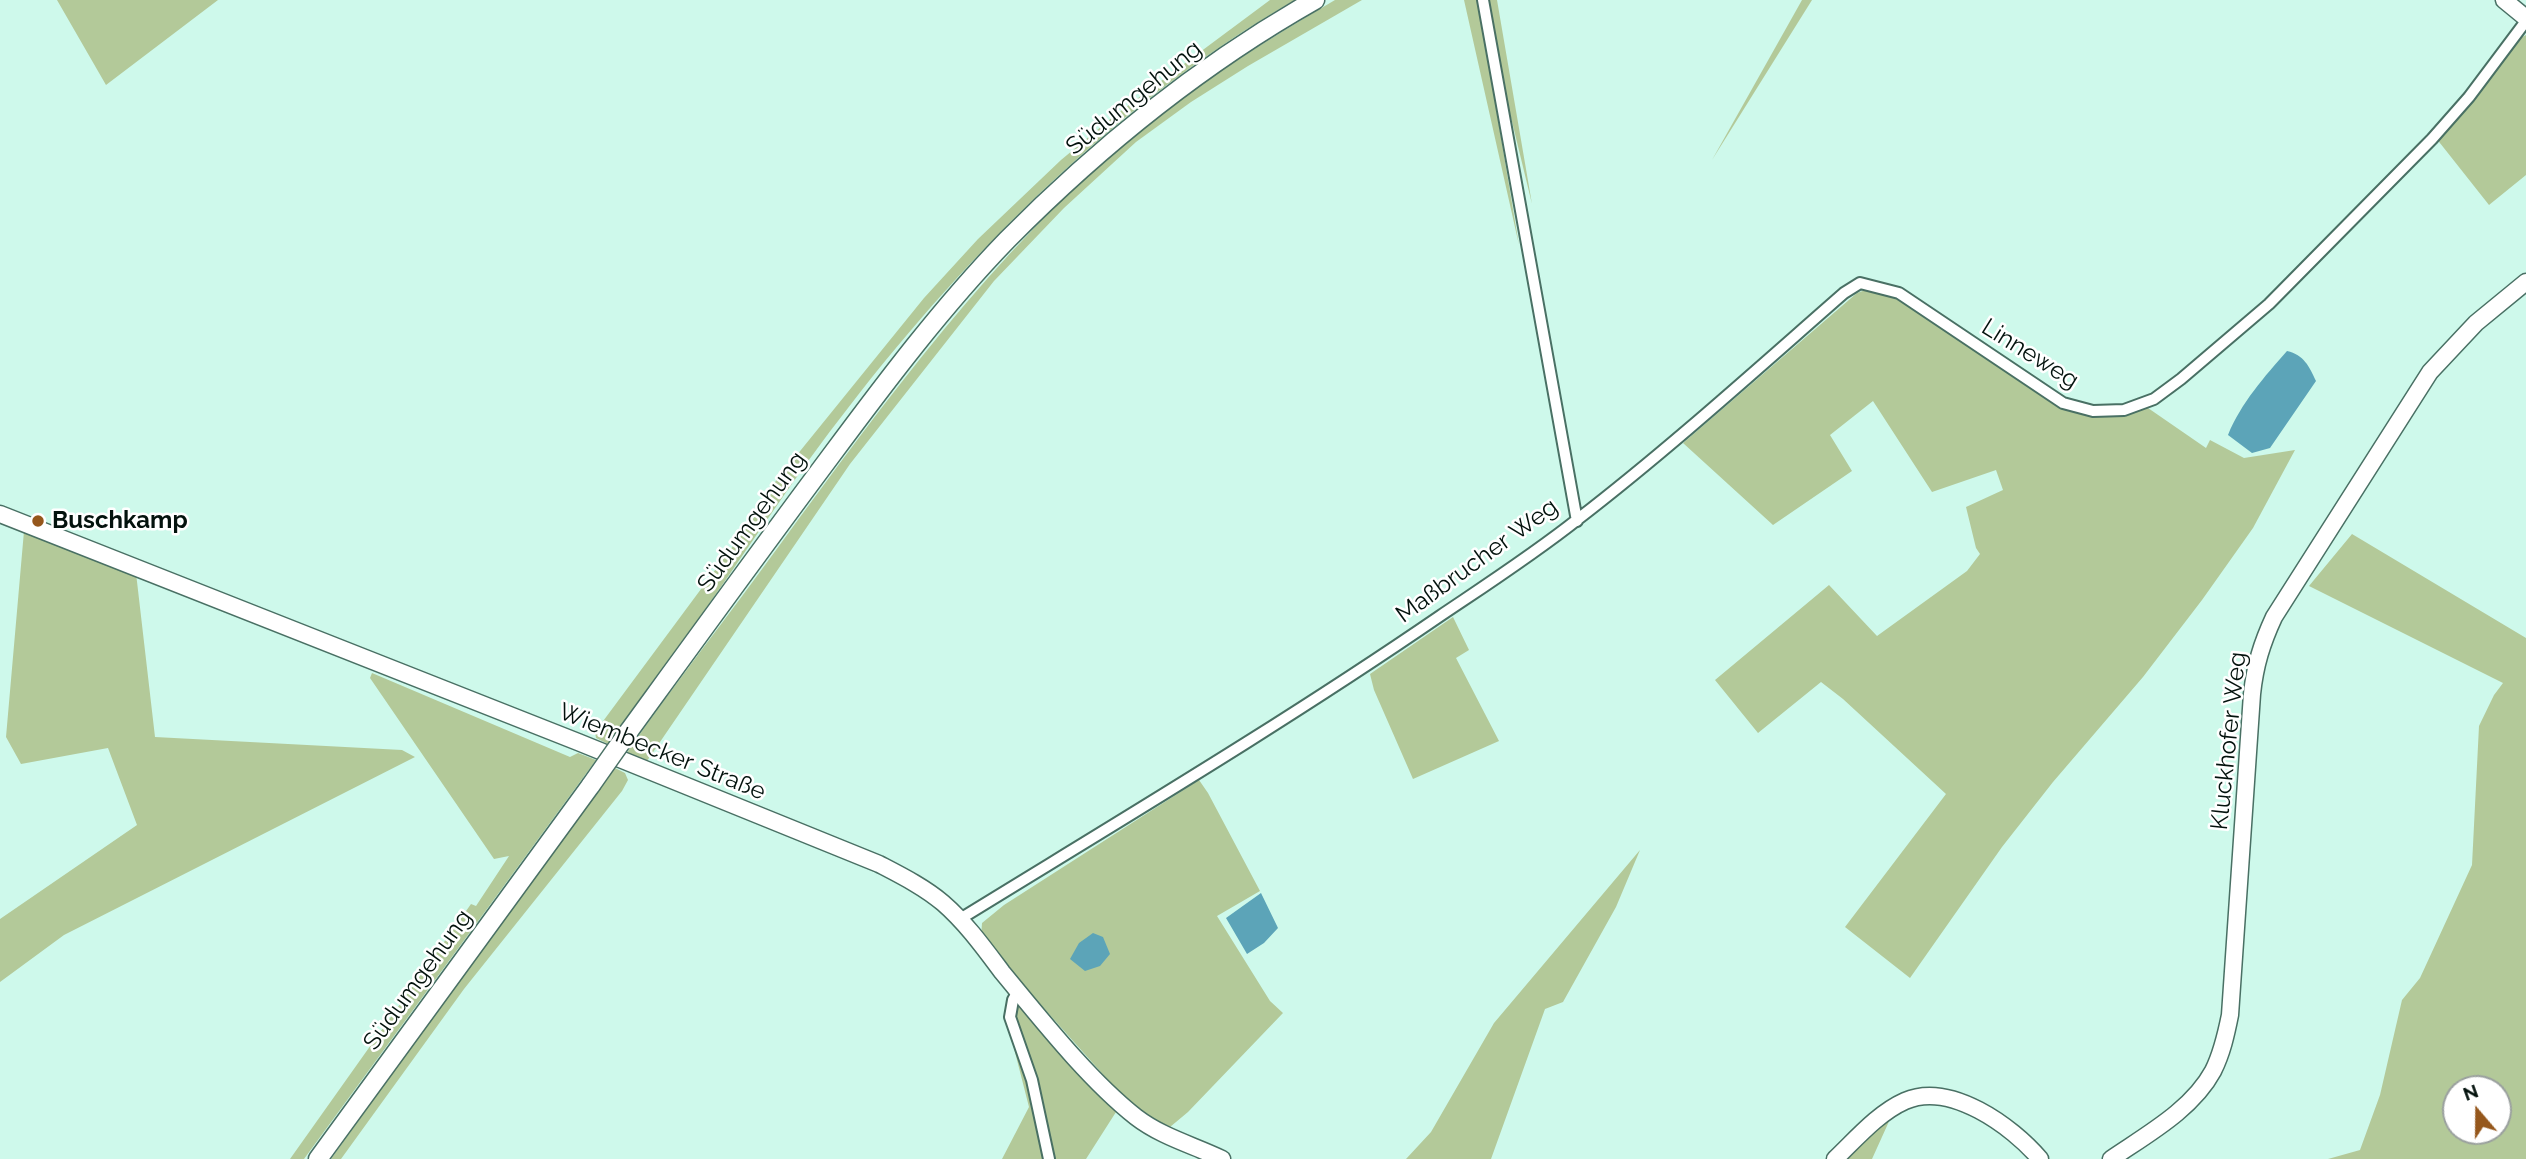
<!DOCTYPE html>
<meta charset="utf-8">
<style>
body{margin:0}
#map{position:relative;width:2526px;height:1159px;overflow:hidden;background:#cef9eb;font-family:Raleway,sans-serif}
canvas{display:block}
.north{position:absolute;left:2442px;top:1075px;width:70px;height:70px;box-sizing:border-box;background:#fff;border:2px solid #9aa09e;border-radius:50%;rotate:340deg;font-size:19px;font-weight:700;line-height:28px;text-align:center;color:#03120d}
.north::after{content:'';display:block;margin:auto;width:24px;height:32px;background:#95571c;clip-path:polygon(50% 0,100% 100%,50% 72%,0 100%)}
</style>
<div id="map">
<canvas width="2526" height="1159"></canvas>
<div class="north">N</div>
</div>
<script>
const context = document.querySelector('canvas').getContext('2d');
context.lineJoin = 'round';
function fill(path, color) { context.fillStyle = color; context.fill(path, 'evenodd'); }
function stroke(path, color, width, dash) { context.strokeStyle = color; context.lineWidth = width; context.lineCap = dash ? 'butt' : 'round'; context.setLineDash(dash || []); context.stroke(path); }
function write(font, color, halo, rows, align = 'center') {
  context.font = font + ' Raleway,sans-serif'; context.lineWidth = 5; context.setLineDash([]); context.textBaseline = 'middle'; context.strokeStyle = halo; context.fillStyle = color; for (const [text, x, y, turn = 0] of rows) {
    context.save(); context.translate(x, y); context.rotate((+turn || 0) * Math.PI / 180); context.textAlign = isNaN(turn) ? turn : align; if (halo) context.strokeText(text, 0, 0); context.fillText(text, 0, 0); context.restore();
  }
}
const green = new Path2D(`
 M57,0H218L106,85Z
 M1270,0H1295C1119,101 971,249 848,408C797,473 752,543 704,611C672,655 639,699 608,744L596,738L595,732L770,496L775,482L924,298L978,239L1061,160L1114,116Z
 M1335,0H1362L1248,66L1191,102L1136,142L1064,208L994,281L850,464L647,761L626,754C675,683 729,615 779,546C886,400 994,251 1134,135C1197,84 1265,41 1335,0Z
 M1464,0H1478L1519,245Z
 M1488,0H1497L1532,204L1507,101Z
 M1802,0H1812L1712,160Z
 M2526,35V175L2489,205L2436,138L2518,39Z
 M1868,289L1886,293L1913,307L2062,407C2098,419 2113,418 2148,408L2206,448L2210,440L2244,458L2295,450L2253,528L2202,600L2143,677L2053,782L2002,847L1910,978L1845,927L1946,794L1843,699L1821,682L1758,733L1715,680L1829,585L1877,636L1967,571L1980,554L1976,548L1966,507L2003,490L1996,470L1932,492L1873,401L1830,435L1852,471L1773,525L1683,443L1857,293Z
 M24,531L136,573L155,737L402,750L415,757L64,935L0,982V919L137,825L108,748L21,764L6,737Z
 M2352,534L2526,638V1159H2328L2360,1150L2380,1095L2402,1000L2420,978L2472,865L2479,726L2494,695L2503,683L2309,586ZM2498,1089V1131H2456V1089Z
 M1453,617L1469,650L1456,658L1499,741L1413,779L1374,690L1370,674Z
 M372,673L570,757L578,753L596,760L304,1159H290L471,904L476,906L509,856L494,859L370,678Z
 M615,768L625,773L628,780L622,791L464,989L341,1159H331L533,877Z
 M1199,780L1208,793L1260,891L1217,916L1270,1001L1283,1013L1188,1112L1170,1127L1150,1121L1124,1098L981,938L982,923L1004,905Z
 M1640,850L1616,907L1563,1002L1545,1009L1491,1159H1406L1431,1132L1494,1023Z
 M1015,1004L1033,1019L1116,1112L1086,1159H1002L1029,1107L1005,1013Z
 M1891,1117L1872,1159H1846Z`);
const water = new Path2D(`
 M2287,351C2304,355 2309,366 2316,381L2270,448L2252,453L2228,435C2241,403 2265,376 2287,351Z
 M1261,893L1278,928L1264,943L1247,954L1226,918Z
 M1093,933L1103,937L1110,954L1100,966L1085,971L1070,959L1079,943Z`);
const street = new Path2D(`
 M1483,0L1577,521
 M960,919C1121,820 1284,723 1440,616C1486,585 1534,554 1578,519C1670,448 1756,370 1844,293L1860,283L1899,293L2063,403L2093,411L2124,410L2154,399L2181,379L2269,304L2432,139L2469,97L2526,21
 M1018,991L1013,1000L1010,1017L1032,1080L1049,1159`);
const secondary = new Path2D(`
 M2504,0L2526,18
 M0,514L578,742L879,864C902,876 924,887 943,903C966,923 984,948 1002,972C1041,1019 1088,1079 1136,1117C1162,1137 1193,1145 1222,1159
 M1835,1159C1856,1139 1878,1113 1905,1101C1950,1081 2012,1126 2040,1159
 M2111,1159C2146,1135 2192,1110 2213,1071C2222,1053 2226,1035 2230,1015L2252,694C2255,665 2262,643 2274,617L2430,372L2476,323L2526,282`);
const primary = new Path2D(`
 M629,731C696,639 762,548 830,457C885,383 942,307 1007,240C1098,148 1202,64 1315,0
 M318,1159L591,785`);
const primaryBridge = new Path2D(`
 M591,785L629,731`);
const markers = [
 [38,521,7,"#95571c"]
];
const streetNames = [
 ["Südumgehung",1134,98,-39],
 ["Linneweg",2030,354,32],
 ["Südumgehung",752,522,-54],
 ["Maßbrucher Weg",1477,561,-36],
 ["Kluckhofer Weg",2229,741,-84],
 ["Wiembecker Straße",662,752,22],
 ["Südumgehung",418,980,-54]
];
const poiNames = [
 ["Buschkamp",52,521]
];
fill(green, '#b3c999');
fill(water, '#5ca4b8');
stroke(street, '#497064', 14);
stroke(secondary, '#497064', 19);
stroke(primary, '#497064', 21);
stroke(street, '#fff', 10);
stroke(secondary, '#fff', 16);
stroke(primary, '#fff', 18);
stroke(primaryBridge, '#497064', 21, []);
stroke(primaryBridge, '#fff', 18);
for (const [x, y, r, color] of markers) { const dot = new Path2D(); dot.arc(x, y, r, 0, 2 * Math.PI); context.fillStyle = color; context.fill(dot); stroke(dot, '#fff', 2.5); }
write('24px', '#03120d', '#fff', streetNames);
write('bold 24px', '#03120d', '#fff', poiNames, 'left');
</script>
